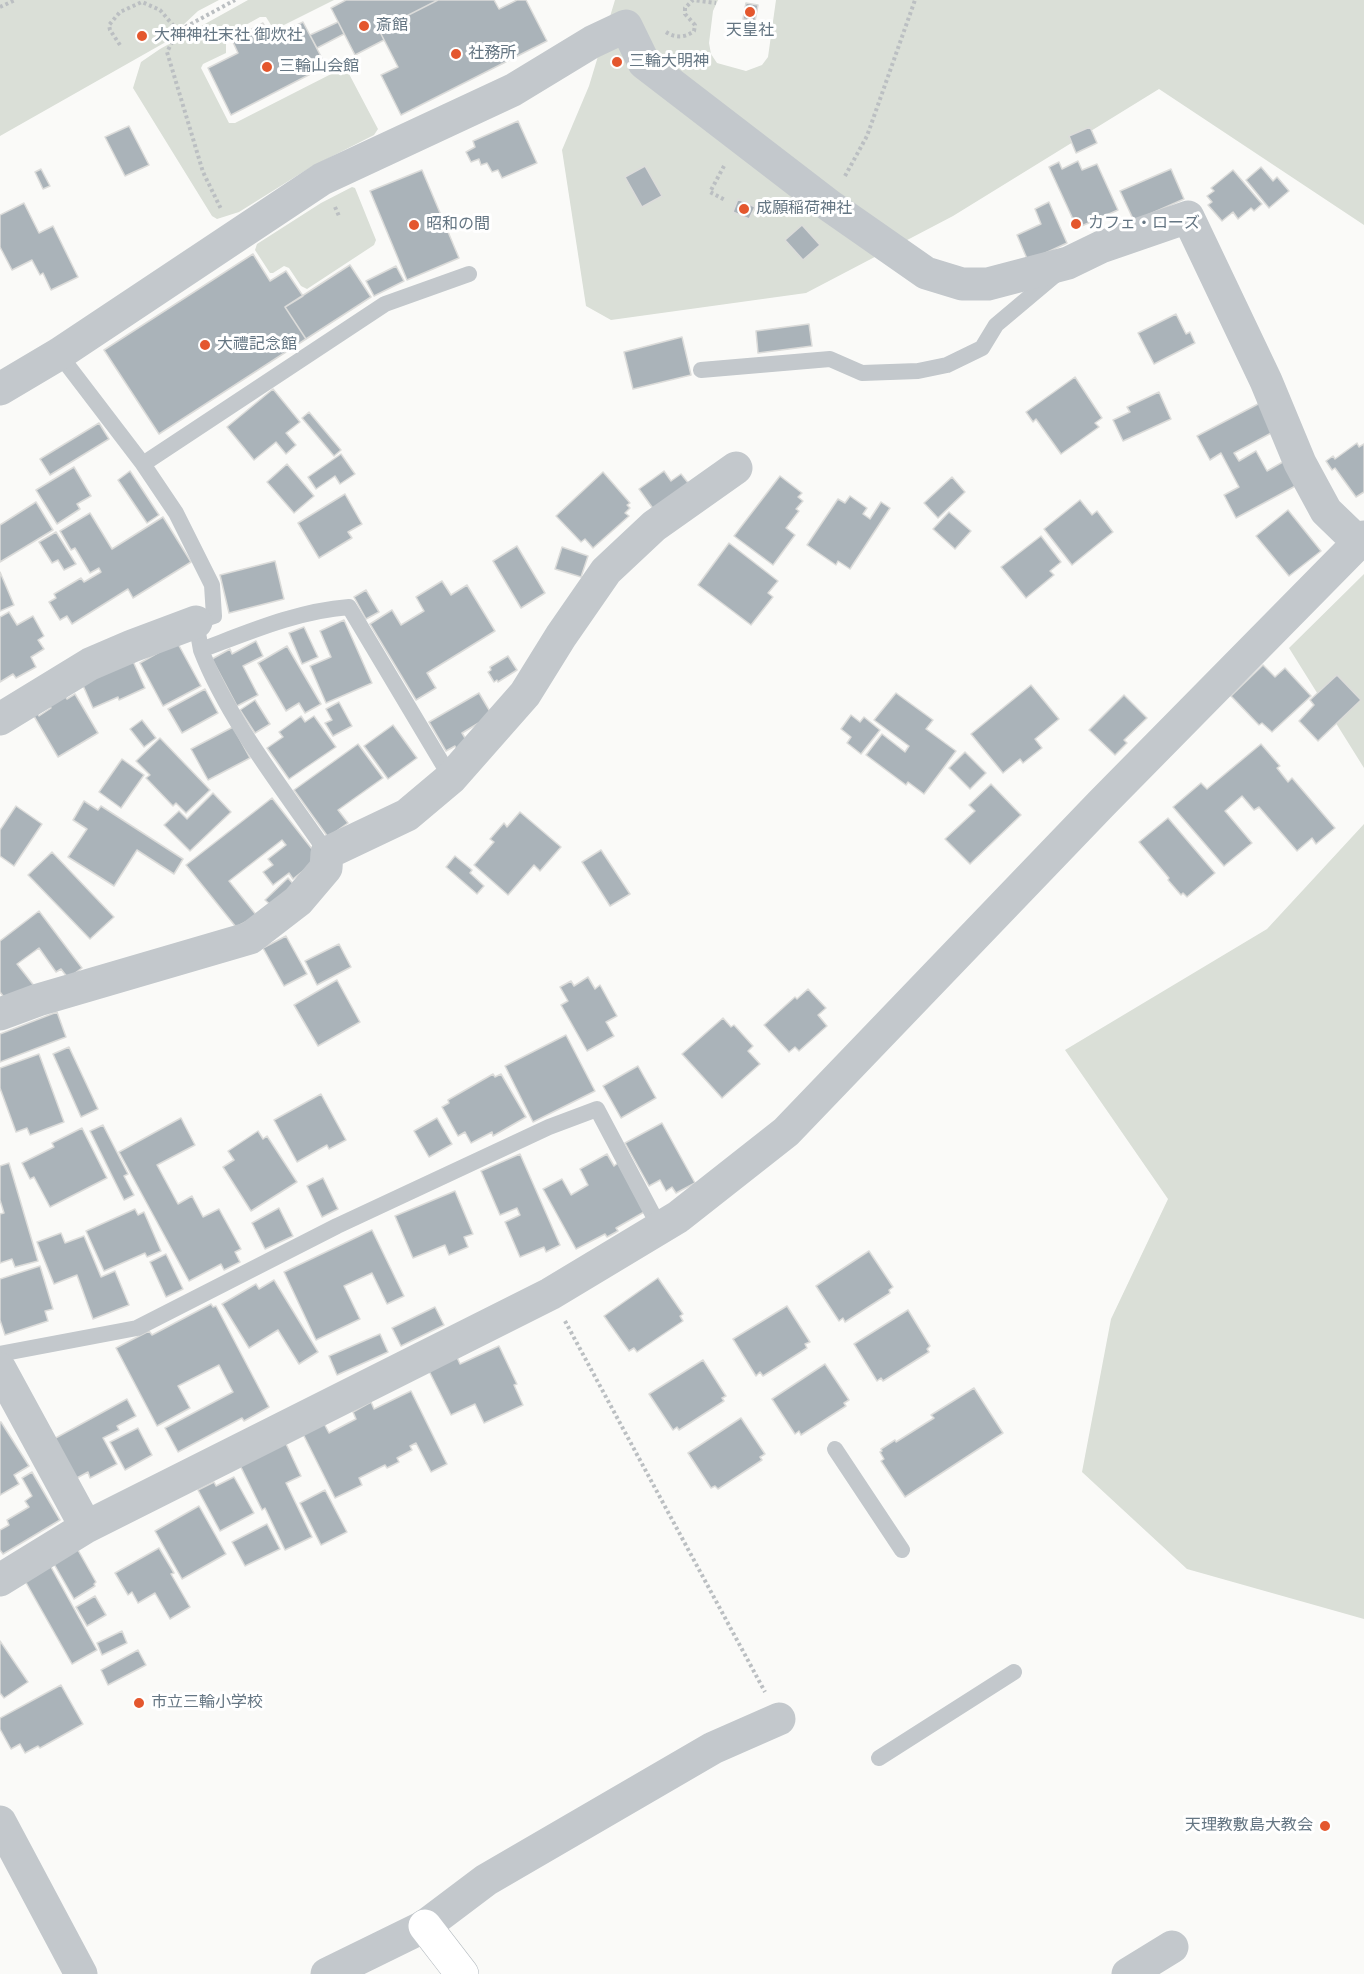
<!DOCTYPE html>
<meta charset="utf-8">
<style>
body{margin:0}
canvas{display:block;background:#fafaf8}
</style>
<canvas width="1364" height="1974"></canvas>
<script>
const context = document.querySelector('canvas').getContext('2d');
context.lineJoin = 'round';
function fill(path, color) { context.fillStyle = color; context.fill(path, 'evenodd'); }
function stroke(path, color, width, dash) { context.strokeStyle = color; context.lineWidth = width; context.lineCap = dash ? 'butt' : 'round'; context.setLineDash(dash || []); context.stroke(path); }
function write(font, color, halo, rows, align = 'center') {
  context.font = font + ' Helvetica,"Noto Sans JP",sans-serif'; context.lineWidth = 6; context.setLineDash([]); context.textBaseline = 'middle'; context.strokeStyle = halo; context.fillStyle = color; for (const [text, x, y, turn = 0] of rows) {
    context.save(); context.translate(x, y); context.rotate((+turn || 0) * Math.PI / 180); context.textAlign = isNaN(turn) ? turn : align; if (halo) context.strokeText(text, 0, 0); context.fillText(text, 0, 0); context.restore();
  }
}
const green = new Path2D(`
 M0,0H219L198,11L164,43L0,136Z
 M248,0H334L278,28L271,25L266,17H260L226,36V53L203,64L201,68L229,123H235L339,70L348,72L378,129L374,135L311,167L239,212L217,219L212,216L133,88L141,62L160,49Z
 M615,0H718L713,11L709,43L711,54L717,63L746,71L762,65L768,57L776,0H1364V225L1159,89L953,216L806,293L611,320L586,306L562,150L589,86Z
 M352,187L355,188L376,240L374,245L307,289L301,286L289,268L284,266L273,273H270L255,250L257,244L321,203Z
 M1364,574V768L1289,648Z
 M1364,824V1619L1187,1569L1082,1472L1111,1319L1168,1199L1065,1050L1267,929Z`);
const building = new Path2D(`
 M346,0H438L379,30L384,40L355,55L331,8Z
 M438,0H494L499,9L517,0H526L547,41L401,115L381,75L398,67L379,30Z
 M746,3L758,5L755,21L743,19Z
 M303,22L326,66L231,115L208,68L238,53L232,40L263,23L271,38Z
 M338,22L344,34L317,48L310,35Z
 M144,29L149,39L139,43L135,33Z
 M518,121L537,163L502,178L498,170L492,172L487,163L481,165L479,159L471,162L466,152L475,147L473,141Z
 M129,126L149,165L125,176L105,137Z
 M1090,127L1097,143L1076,153L1069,136Z
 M1078,161L1082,170L1097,164L1118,210L1077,228L1049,167L1059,162L1062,169Z
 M645,166L662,196L642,207L625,177Z
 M1261,167L1273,181L1277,177L1289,191L1269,208L1246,180Z
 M41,169L50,186L43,189L35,172Z
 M1171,169L1184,199L1134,221L1120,191Z
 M422,170L459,258L407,280L370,191Z
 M1233,170L1262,204L1254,211L1251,208L1238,219L1233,212L1222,221L1208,205L1212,202L1207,196L1214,191L1211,188Z
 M738,199L755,207L749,219L733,212Z
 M1049,202L1067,243L1028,261L1017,235L1041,224L1035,209Z
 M24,203L39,233L53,226L78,277L51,290L43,273L40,275L32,260L12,270L0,247V215Z
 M802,225L820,245L803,260L785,240Z
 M253,254L270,281L286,271L303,296L285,307L306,339L159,434L104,350Z
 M350,265L371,297L306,339L285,307Z
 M396,266L404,281L374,296L366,281Z
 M1176,314L1186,334L1190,332L1195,343L1154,364L1138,333Z
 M809,324L812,346L758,353L756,331Z
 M682,337L691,375L633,389L624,352Z
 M1075,377L1102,418L1095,423L1099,427L1061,454L1036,419L1033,422L1026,412Z
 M273,389L300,422L286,433L296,445L286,454L276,442L254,460L227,427Z
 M1159,392L1171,419L1123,441L1113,420L1130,412L1127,407Z
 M1260,403L1275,431L1234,453L1239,461L1256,451L1267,471L1288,459L1301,483L1236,518L1224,495L1239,487L1221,453L1210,460L1197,436Z
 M309,412L341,450L334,456L302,418Z
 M99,423L109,439L50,475L40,459Z
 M1357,443L1359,447L1364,444V492L1356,497L1335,468L1332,470L1326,461L1333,456L1335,459Z
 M341,454L355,474L340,484L335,476L316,489L308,477Z
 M287,464L314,496L294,513L267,482Z
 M74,467L91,496L77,504L80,509L57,524L36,490Z
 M130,471L159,515L147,523L118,480Z
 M664,471L671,481L681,474L689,484L654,510L639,489Z
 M603,472L630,503L627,505L630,508L625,513L629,516L593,548L585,539L581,542L556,516Z
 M780,476L802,493L798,497L803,501L796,509L799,511L786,528L795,535L773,565L734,536Z
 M952,477L965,492L938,518L924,503Z
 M345,494L362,524L348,532L352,538L319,558L298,523Z
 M850,496L867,508L863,514L870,519L881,502L890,508L850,569L838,561L836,565L807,545L838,499L845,503Z
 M1080,500L1092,515L1097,511L1113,532L1072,565L1044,529Z
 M36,502L53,530L0,562V525Z
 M1288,510L1321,551L1289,576L1256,536Z
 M949,512L971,531L955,549L933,529Z
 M90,513L112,549L163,517L191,562L133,598L128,589L72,624L67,616L60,620L49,602L56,598L54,594L81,578L84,582L101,572L99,568L90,573L75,548L71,550L60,531Z
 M56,532L76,564L64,570L58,560L52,563L39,542Z
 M1041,536L1061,562L1050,571L1054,575L1026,598L1001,567Z
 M729,543L778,581L768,593L773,597L751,625L698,585Z
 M517,546L545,593L521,608L493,561Z
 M562,547L588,556L581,577L555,569Z
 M275,561L284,599L229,613L220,575Z
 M0,572L14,605L0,611Z
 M442,581L451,595L467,585L495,631L427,673L436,688L416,700L370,624L392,610L401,625L424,611L416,597Z
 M366,590L379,612L366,619L354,597Z
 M9,612L17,625L33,616L44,636L38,640L44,649L31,657L36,667L16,678L13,674L0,682V617Z
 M344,620L372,683L326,703L310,666L331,657L320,631Z
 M304,627L318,657L302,664L289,633Z
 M256,641L263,656L243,666L258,695L237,706L212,659L230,649L232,654Z
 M177,642L201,686L163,706L140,663Z
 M287,646L321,704L305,713L299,703L286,711L258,663Z
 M508,656L517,670L498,682L497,680L494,682L488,672L491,670L490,667Z
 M132,659L145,688L119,700L118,697L93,708L81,681Z
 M1263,665L1275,677L1285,668L1311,696L1272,732L1262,723L1259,725L1231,696Z
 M1337,675L1361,700L1318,741L1299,721L1314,705L1310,700Z
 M1031,685L1059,719L1035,739L1042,748L1023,763L1020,759L1003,773L971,734Z
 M205,689L218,713L182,733L168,709Z
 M479,693L492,715L462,733L468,743L457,750L455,746L446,751L429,722Z
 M896,693L933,720L926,729L956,751L924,794L908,782L906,785L866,755L882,734L905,752L909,746L874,720Z
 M64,694L67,699L75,694L98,733L58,757L31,711L35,709L39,716L51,708L48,704Z
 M1124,695L1147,718L1124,740L1127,743L1115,755L1089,730Z
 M255,700L270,724L255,733L240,710Z
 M339,702L352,726L333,736L325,723L332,720L326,709Z
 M851,715L860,722L864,717L880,730L861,754L847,743L851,737L841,729Z
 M301,716L305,722L314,716L336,747L289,779L267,748L283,737L279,732Z
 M142,720L156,738L144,747L130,729Z
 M393,725L417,758L388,779L364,746Z
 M233,727L250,758L208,780L191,749Z
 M160,738L210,790L186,813L176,803L173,806L146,778L150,775L136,761Z
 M358,744L383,778L338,810L348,823L328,837L294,790Z
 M1261,744L1280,766L1277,768L1288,782L1292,778L1335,828L1316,844L1312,838L1297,851L1259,807L1254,810L1242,796L1225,811L1252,843L1224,866L1173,807L1201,783L1207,789Z
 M965,752L986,773L970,789L949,768Z
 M122,759L144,775L121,808L99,792Z
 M991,784L1021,815L970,864L945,839L975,811L969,805Z
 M213,793L231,812L190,851L164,825L179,811L187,819Z
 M272,798L319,858L293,879L289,873L273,885L263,872L273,865L268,859L286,845L282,840L229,881L257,916L236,927L186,865Z
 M84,801L98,810L101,806L183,859L174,874L137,850L114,886L68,857L87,829L73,820Z
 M16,806L42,824L14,866L0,856V830Z
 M520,812L561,847L540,871L534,865L508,895L474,865L494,842L490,839L504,823L507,827Z
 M1168,818L1215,873L1187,897L1183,893L1181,895L1168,880L1169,878L1139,842Z
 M601,850L630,894L610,906L582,862Z
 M52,852L114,917L90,939L28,875Z
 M455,856L472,870L470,873L484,886L477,894L446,867Z
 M288,878L295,886L273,907L265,900Z
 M39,911L82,968L68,978L61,969L56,972L39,948L17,964L35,987L10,1005L0,992V941Z
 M286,936L307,974L284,986L263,948Z
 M339,944L351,967L317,985L305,961Z
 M588,977L595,989L600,985L617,1016L606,1022L614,1036L587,1051L561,1005L568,1001L560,987L571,981L574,986Z
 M337,980L360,1022L318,1046L294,1005Z
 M808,989L826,1008L818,1015L827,1026L799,1051L795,1047L789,1052L764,1025L795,997L797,999Z
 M57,1012L66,1037L0,1062V1034Z
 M723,1018L731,1027L734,1025L753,1046L748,1051L760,1064L722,1098L682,1054Z
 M566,1035L595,1091L533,1122L505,1066Z
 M69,1047L98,1109L81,1117L53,1054Z
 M39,1054L64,1122L30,1135L27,1128L16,1132L0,1088V1068Z
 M638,1066L656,1098L621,1118L603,1086Z
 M493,1074L495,1077L501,1074L526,1117L493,1136L492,1132L471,1143L465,1132L458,1136L442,1107L449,1103L448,1100Z
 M321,1094L346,1140L329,1149L327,1145L297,1162L274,1120Z
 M181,1118L195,1145L157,1165L178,1204L192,1196L203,1217L219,1209L241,1249L235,1252L240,1262L224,1270L221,1264L189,1281L119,1152Z
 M437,1118L452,1144L429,1157L414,1131Z
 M662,1123L695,1183L676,1193L672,1187L666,1191L660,1180L649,1186L625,1143Z
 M103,1125L128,1174L124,1176L134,1195L124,1200L90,1131Z
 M82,1128L107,1178L50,1207L34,1177L30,1179L22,1163L54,1147L52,1143Z
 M258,1131L263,1139L267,1136L297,1182L251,1211L223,1167L234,1160L228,1151Z
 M520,1154L560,1245L546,1252L544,1247L520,1257L505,1222L520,1215L517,1208L500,1215L481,1171Z
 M607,1154L614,1166L618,1163L644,1212L616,1228L618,1231L607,1237L605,1234L576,1249L543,1189L562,1179L571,1195L588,1185L580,1169Z
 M9,1163L38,1261L15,1267L12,1259L0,1263V1214L4,1213L0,1200V1166Z
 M323,1178L338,1209L322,1217L307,1186Z
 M455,1191L473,1234L464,1237L468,1247L449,1255L445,1245L413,1258L395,1216Z
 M279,1208L293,1236L265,1249L252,1223Z
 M135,1209L138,1215L144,1212L161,1251L147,1257L145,1253L104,1271L86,1231Z
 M372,1230L404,1296L387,1304L372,1273L344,1286L360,1319L316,1340L284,1272Z
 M61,1233L65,1243L84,1236L101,1277L115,1271L129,1305L93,1319L77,1275L54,1284L37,1242Z
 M869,1251L893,1287L889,1290L890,1293L845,1322L843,1318L839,1321L816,1286Z
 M166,1254L183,1289L166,1297L150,1262Z
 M40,1266L53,1309L45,1311L48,1321L5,1335L0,1320V1279Z
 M658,1278L683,1314L680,1316L683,1321L637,1352L634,1348L629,1351L604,1316Z
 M274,1280L318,1352L299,1364L278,1330L249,1348L222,1304L256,1284L259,1289Z
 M211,1304L213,1307L216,1306L269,1407L244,1421L242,1418L178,1452L165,1428L233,1392L219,1365L178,1386L190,1408L157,1426L116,1348L149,1331L152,1335Z
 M787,1306L810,1342L805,1344L807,1348L763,1376L760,1372L756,1376L733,1339Z
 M435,1307L444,1325L401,1346L392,1328Z
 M908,1310L930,1346L927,1349L929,1352L883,1381L881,1378L877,1381L854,1344Z
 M380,1334L388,1352L337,1375L329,1356Z
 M499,1346L517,1384L514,1385L523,1405L484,1423L475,1404L451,1415L427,1367L455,1353L460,1364Z
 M703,1360L726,1396L722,1398L724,1401L679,1430L677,1427L673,1430L649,1394Z
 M825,1364L849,1400L844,1403L846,1406L801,1435L799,1431L795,1434L772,1399Z
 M974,1388L1003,1433L905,1497L881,1461L884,1459L880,1452L882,1451L881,1449L895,1440L896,1442L934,1418L931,1415Z
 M411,1391L447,1464L431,1472L416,1443L410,1446L412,1450L397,1458L399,1462L387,1468L385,1465L359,1478L362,1485L335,1498L298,1424L319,1414L329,1433L356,1419L353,1412L371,1402L374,1409Z
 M127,1399L136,1416L117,1426L119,1430L103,1438L117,1464L90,1478L88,1472L73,1480L52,1440Z
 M741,1418L765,1454L760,1457L762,1460L718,1489L715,1486L711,1488L688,1453Z
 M0,1422H1L29,1466L14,1475L19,1484L0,1495Z
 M138,1428L152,1455L125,1470L110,1442Z
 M280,1431L301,1476L286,1483L312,1537L285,1550L265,1508L262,1510L234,1453Z
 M32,1472L60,1520L3,1554L0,1550V1530L9,1525L7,1520L29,1507L25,1501L32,1496L22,1478Z
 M234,1477L254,1513L220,1531L198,1490L214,1482L216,1486Z
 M325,1490L347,1532L321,1545L300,1503Z
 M199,1506L226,1554L182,1579L155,1531Z
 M267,1524L280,1549L245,1566L232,1542Z
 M74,1543L96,1582L94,1584L95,1586L74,1599L50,1557Z
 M159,1548L174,1573L171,1574L190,1607L170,1619L155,1593L138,1603L132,1592L128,1595L115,1573Z
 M46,1558L97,1650L72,1664L20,1572Z
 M95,1596L106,1615L87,1626L76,1607Z
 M122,1631L127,1643L102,1655L97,1643Z
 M0,1641L28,1682L4,1698L0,1693Z
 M138,1650L146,1665L108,1685L101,1670Z
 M61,1685L83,1724L40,1748L38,1746L25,1753L20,1744L11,1749L0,1729V1718Z`);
const path = new Path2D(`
 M0,7L15,0
 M178,31L167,52L203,172L221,209
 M666,32C675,38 685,38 694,31L695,25L685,14V8L693,0L716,3
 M120,45L110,30L109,25L120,12L142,2L160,10L178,31L235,0
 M724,166L710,192L725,200
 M845,176L867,136L915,0
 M335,207L339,216
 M565,1321L765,1692`);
const lane = new Path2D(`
 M59,354L143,464L176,513L212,585L214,616L196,622L201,650C249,632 297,611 349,607L451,778
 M701,370L830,359L862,373L918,371L947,365L982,348L996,325L1059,272
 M143,464L385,304L469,274
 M201,650C228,720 284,790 327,853
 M0,1354L137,1328L337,1226L549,1127L597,1109L660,1228
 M835,1449L902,1550
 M879,1758L1014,1672`);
const street = new Path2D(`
 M0,389L59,354L322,179L513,90L592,42L626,26L644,63L830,206L926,273L962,284H988L1068,263L1101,247L1188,217L1266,381L1300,463L1326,511L1358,542
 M0,719L90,664L132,646L196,622
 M0,1014L38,1000L250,938L298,901L326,868L327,853L407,815L451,778L525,694L561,636L606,571L654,526L736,468
 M0,1369L86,1527
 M0,1580L86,1527L550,1294L678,1217L786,1132L1101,804L1364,537
 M0,1822L81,1974
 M327,1974L425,1926L486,1880L713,1748L779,1719
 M1128,1974L1172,1947`);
const secondary = new Path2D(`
 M425,1926L462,1974`);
const markers = [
 [750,12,6,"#e4572e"],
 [364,26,6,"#e4572e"],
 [142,36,6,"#e4572e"],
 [456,54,6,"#e4572e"],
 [617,62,6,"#e4572e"],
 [267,67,6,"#e4572e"],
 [744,209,6,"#e4572e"],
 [1076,224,6,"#e4572e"],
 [414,225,6,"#e4572e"],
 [205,345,6,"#e4572e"],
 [139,1703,6,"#e4572e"],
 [1325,1826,6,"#e4572e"]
];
const poiNames = [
 ["斎館",376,26],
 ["天皇社",750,31,"center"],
 ["大神神社末社 御炊社",154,36],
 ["社務所",468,54],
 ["三輪大明神",629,62],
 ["三輪山会館",279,67],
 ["成願稲荷神社",756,209],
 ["カフェ・ローズ",1088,224],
 ["昭和の間",426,225],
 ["大禮記念館",217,345],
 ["市立三輪小学校",151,1703],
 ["天理教敷島大教会",1313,1826,"right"]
];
fill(green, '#dadfd7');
fill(building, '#aab3b9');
stroke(building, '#dcdcda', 1.5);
stroke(secondary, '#b3babf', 34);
stroke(path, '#bbbfc2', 4, [3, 3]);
stroke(lane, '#c3c8cc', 16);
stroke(street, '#c3c8cc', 33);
stroke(secondary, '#fff', 33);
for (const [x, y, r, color] of markers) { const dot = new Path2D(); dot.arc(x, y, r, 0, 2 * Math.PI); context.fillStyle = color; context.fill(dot); stroke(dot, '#fff', 2); }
write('16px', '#657683', '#fff', poiNames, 'left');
</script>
